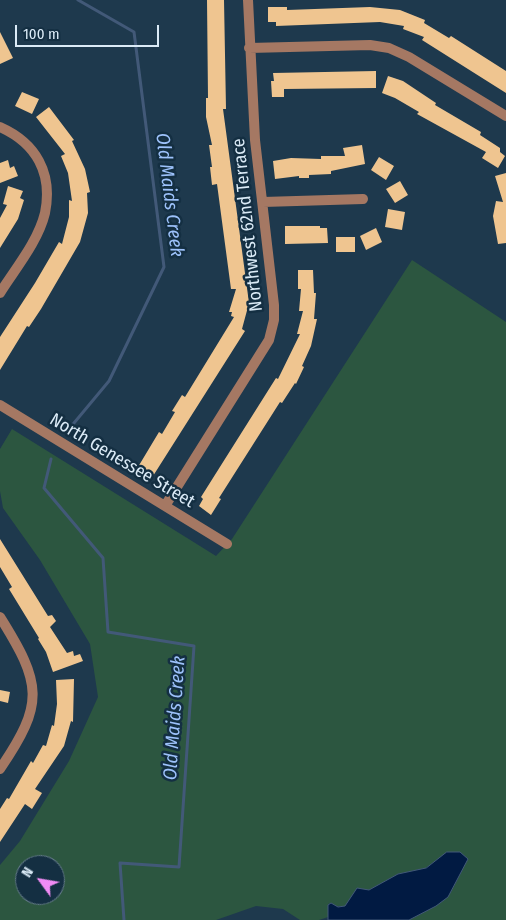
<!DOCTYPE html>
<style>
body{margin:0}
#map{position:relative;width:506px;height:920px;overflow:hidden;background:#1e394d;font-family:"Fira Sans Condensed",sans-serif}
canvas{display:block}
.north{position:absolute;left:15px;top:855px;width:50px;height:50px;box-sizing:border-box;background:#142f42;border:1px solid #647a8a;border-radius:50%;rotate:302deg;font-size:14px;font-weight:700;line-height:20px;text-align:center;color:#dbebf7}
.north::after{content:'';display:block;margin:auto;width:18px;height:22px;background:#f18bf5;clip-path:polygon(50% 0,100% 100%,50% 72%,0 100%)}
.scale{position:absolute;left:15px;top:25px;width:144px;height:22px;box-sizing:border-box;border:2px solid #dbebf7;border-top:0;padding-left:6px;font-size:15px;line-height:18px;white-space:nowrap;color:#dbebf7;-webkit-text-stroke:4px #142f42;paint-order:stroke}
</style>
<div id="map">
<canvas width="506" height="920"></canvas>
<div class="north">N</div>
<div class="scale">100 m</div>
</div>
<script>
const context = document.querySelector('canvas').getContext('2d');
context.lineJoin = 'round';
function fill(path, color) { context.fillStyle = color; context.fill(path, 'evenodd'); }
function stroke(path, color, width, dash) { context.strokeStyle = color; context.lineWidth = width; context.lineCap = dash ? 'butt' : 'round'; context.setLineDash(dash || []); context.stroke(path); }
function write(font, color, halo, rows, align = 'center') {
  context.font = font + ' "Fira Sans Condensed",sans-serif'; context.lineWidth = 5; context.setLineDash([]); context.textBaseline = 'middle'; context.strokeStyle = halo; context.fillStyle = color; for (const [text, x, y, turn = 0] of rows) {
    context.save(); context.translate(x, y); context.rotate((+turn || 0) * Math.PI / 180); context.textAlign = isNaN(turn) ? turn : align; if (halo) context.strokeText(text, 0, 0); context.fillText(text, 0, 0); context.restore();
  }
}
const green = new Path2D(`
 M412,260L506,322V920H409L436,906L451,892L463,869L447,852L426,868L398,874L369,890L357,889L345,906H336L331,903L328,904V917L319,920H300L283,909L256,906L216,920H0V865L20,841L69,761L98,697L90,644L40,560L3,508L0,491V449L12,429L216,556L232,539ZM25,865H55V895H25Z`);
const water = new Path2D(`
 M447,852H460L468,859L448,897L436,906L409,920H328V905L331,903L338,907L345,906L357,888L369,890L398,874L426,868Z`);
const stream = new Path2D(`
 M69,429L109,381L164,267L134,32L78,0
 M51,459L44,488L103,558L108,632L194,646L179,867L120,863L124,920`);
const building = new Path2D(`
 M207,0H224L226,109H223L249,303L242,329L245,331L153,476L138,467L159,432L162,434L175,412L172,411L182,395L185,397L234,317L231,316L232,312H229L236,289H231L217,184L212,185L210,167H212L209,145H212L206,117V98H208Z
 M268,7H287V10L370,7L400,10L425,20L424,23L449,38L451,36L506,71V93L422,40L424,37L403,29L404,26L380,22L276,26V22H268Z
 M0,32L13,58L0,64Z
 M376,71V88L284,89V97H272L271,81H274L273,73Z
 M388,76L403,81L436,103L435,105L481,132L480,135L500,148V152L505,156L498,168L482,158L486,152L417,114L419,112L395,98L382,93Z
 M22,92L39,99L32,114L15,106Z
 M49,107L74,140L72,141L85,169L90,192L87,193L88,213L80,242L41,309L29,327L27,326L0,370V337L35,283L59,242L62,244L69,217V200L72,201L68,173L61,156L65,154L36,117Z
 M362,145L365,164L331,171V174L309,175V178H299V176L275,179L273,161L291,158L321,159V156H345L343,148Z
 M379,157L394,166L386,180L371,170Z
 M8,160L10,168L14,166L18,176L0,183V163Z
 M506,173V243L498,244L493,216L496,201L503,202L495,176Z
 M400,181L408,195L395,203L386,189Z
 M8,186L23,191L20,198L24,200L18,219L0,248V218L7,205L3,204Z
 M388,209L405,212L402,230L385,227Z
 M285,226H320V228H327L328,243L285,244Z
 M376,228L382,242L366,250L360,236Z
 M336,237H355V252H336Z
 M298,270H313L314,293H316L314,319H317L311,346L302,366L304,367L296,384L295,383L282,403L280,402L219,498L221,499L211,515L199,506L203,499L201,497L276,378L278,379L300,334H297L303,311H299L301,289H298Z
 M0,539L48,616L52,615L56,621L50,627L67,653L73,651L74,656L80,654L83,661L53,672L46,652L38,639L39,638L9,589L12,587L0,567Z
 M74,679L73,722L71,721L64,746L35,789L42,793L32,809L25,804L0,842V809L7,798L9,799L31,761L33,763L43,745L46,746L52,725L54,726L57,704L56,680Z
 M0,690L10,692L8,703L0,701Z`);
const minor = new Path2D(`
 M249,48L370,45L389,48L409,57L506,116
 M0,127C36,143 53,173 45,213C38,242 15,269 0,293
 M263,202L363,199
 M0,405L227,544
 M165,506L269,340L274,320V305L255,140L248,0
 M0,617C42,684 45,703 0,769`);
const streetNames = [
 ["Northwest 62nd Terrace",248,225,-96],
 ["North Genessee Street",122,461,31]
];
const waterNames = [
 ["Old Maids Creek",169,195,83],
 ["Old Maids Creek",175,718,-86]
];
fill(green, '#2c5640');
fill(water, '#011a42');
stroke(water, '#425978', 1);
stroke(stream, '#425978', 3);
fill(building, '#efc590');
stroke(minor, '#a57863', 10);
write('18px', '#dbebf7', '#142f42', streetNames);
write('italic 19px', '#9dc2fb', '#142f42', waterNames);
</script>
